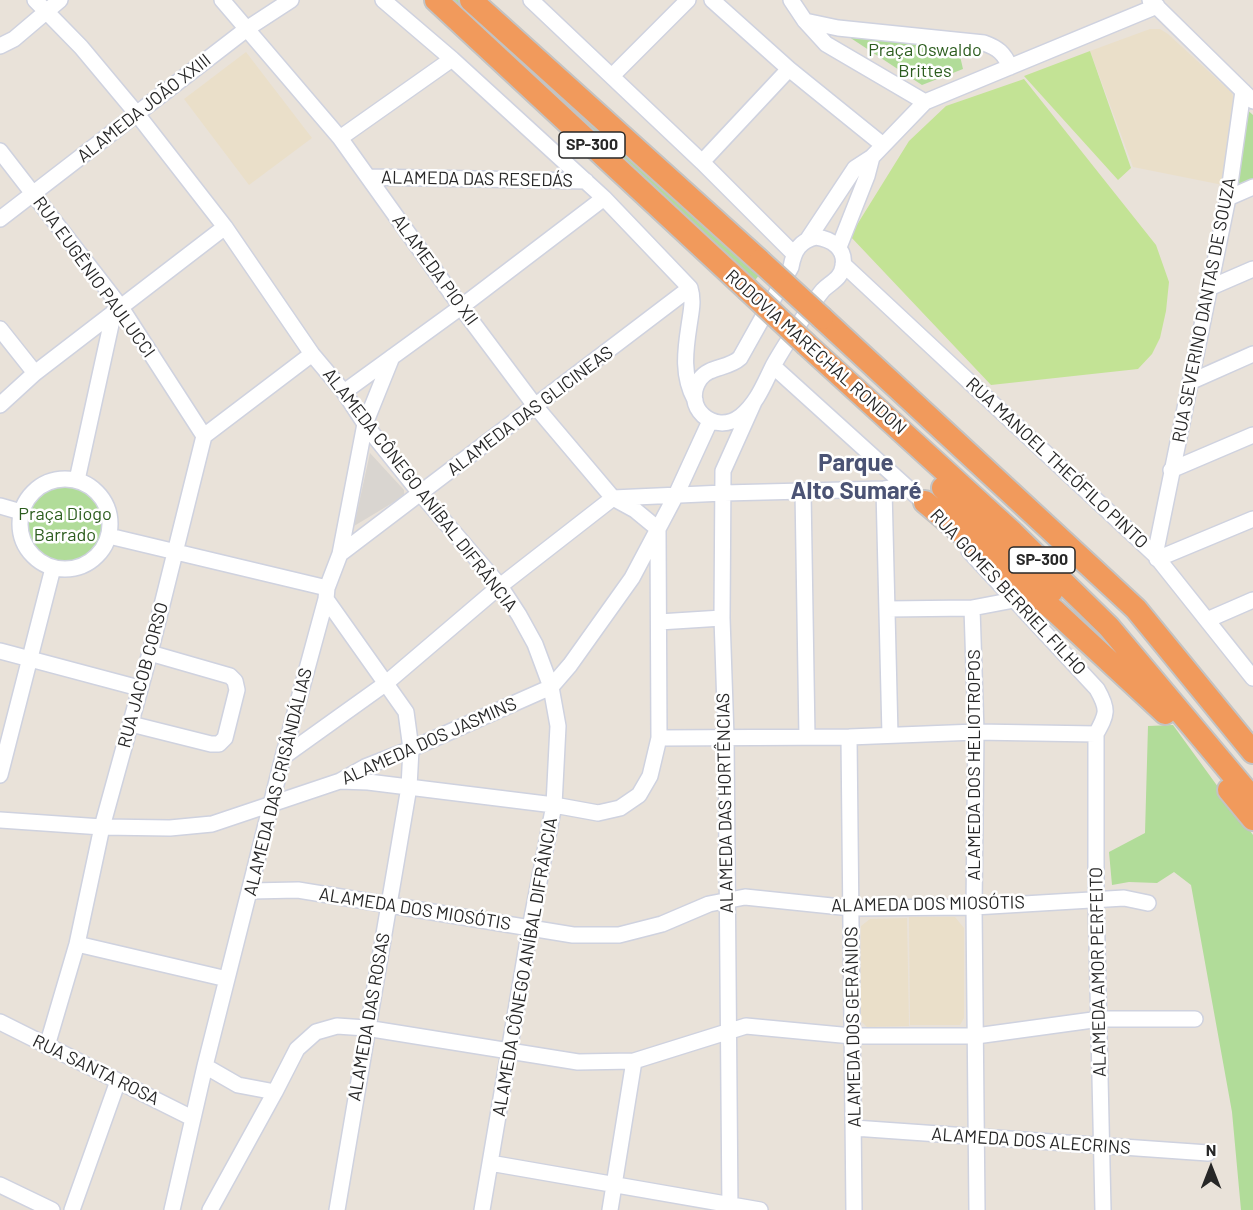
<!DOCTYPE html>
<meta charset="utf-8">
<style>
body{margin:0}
#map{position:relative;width:1253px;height:1210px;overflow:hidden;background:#e9e2d9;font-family:Barlow,sans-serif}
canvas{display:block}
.north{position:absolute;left:1181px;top:1138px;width:60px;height:60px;-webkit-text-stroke:4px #fff;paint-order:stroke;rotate:0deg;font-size:16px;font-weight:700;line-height:24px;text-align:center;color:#272727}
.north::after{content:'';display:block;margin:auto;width:21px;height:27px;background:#272727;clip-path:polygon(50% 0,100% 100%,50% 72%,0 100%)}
</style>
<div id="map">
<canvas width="1253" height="1210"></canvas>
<div class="north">N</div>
</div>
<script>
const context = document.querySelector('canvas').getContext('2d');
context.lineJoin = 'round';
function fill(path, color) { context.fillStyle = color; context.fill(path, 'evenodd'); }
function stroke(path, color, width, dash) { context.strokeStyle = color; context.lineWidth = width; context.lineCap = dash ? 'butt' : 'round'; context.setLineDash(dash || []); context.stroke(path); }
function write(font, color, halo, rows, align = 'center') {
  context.font = font + ' Barlow,sans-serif'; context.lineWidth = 5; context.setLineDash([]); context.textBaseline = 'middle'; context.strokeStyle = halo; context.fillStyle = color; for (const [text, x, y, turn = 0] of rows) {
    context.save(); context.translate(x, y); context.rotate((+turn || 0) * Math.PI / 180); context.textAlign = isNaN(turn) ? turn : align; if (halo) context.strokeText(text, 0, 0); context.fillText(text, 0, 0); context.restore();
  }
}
const education = new Path2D(`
 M1150,29H1160L1168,34L1232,93L1236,107L1223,185L1133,167L1090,51Z
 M246,52L312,138L249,185L184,99Z
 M909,917H955L964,928V1018L960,1025H910Z
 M907,918L909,1026L867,1027L860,1020L861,926L870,919Z`);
const green = new Path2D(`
 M445,0H465L760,274L752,284Z
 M840,31L957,43L963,69L922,85Z
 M1243,106L1253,115V185L1230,195Z
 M22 524a43 43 0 1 1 86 0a43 43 0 1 1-86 0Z
 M1173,725L1253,835V1210H1241L1232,1112L1191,885L1174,872L1157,883L1129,882L1112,885L1109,852L1145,833L1148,726Z`);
const pitch = new Path2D(`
 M1090,51L1131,168L1118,180L1024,76Z
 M1024,79L1156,245L1169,282L1166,311L1160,338L1152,354L1138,369L991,385L850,236L909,141L946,106Z`);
const plaza = new Path2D(`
 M370,453L404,490V496L354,526Z`);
const minor = new Path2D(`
 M35,0L81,47L137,114L225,227L312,354L344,392L367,427L420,493L500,586L519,615L535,644L551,687L558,726L554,805L530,928L482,1210
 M222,0L340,138L461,307L536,407L613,498L635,510L658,529
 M383,0L452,59L604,198L690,288C694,301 691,312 689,326C685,352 682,376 695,400
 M531,0L702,162L794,254
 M712,0L789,69L883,145
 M791,0L805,21L826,44L925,102
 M1150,0L1253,101
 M805,21L838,28L984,43C998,48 1004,53 1010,67
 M0,46L14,39L60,0
 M612,76L688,0
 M340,138L452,59
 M0,151L120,306L204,436
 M702,162L789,69
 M369,177L586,181
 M1228,198L1253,187
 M0,219L248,28L291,0
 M816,237C832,239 846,249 843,266C841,279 831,282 823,290C817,297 812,305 807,312C795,330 783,348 773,366C764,384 757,403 741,416C714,437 681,406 700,379C709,366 728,369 740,358L791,267C794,250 800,241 816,237Z
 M808,239L855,168L872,157L925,102L1157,6
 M839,247L867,176L872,157
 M843,264L1155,555L1253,678
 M1209,288L1253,269
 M0,329L35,373
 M773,366L931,509
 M1190,382L1253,354
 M344,392L461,307L604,198
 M0,405L35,373L225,227
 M1171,470L1253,435
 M20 524a45 45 0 1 1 90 0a45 45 0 1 1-90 0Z
 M77,480L114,311
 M884,489L890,735
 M803,491L807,737
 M613,498L724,493L884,489L905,486
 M0,506L21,512
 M109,536L327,588
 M969,551L1097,689C1109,710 1107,714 1096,734V899L1103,1210
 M340,554L690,288
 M1155,555L1228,198L1243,91
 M1157,559L1253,519
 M326,599L406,712L411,749L409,787L337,1210
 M972,608L976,732L974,907L977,1210
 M887,609L972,608L1014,600
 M1207,620L1253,600
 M659,622L722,618
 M0,651L139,688
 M131,724L211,744H219L225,738L237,690L235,681L230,676L150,653
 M849,737L854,1210
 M659,738L849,737L976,732L1096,734
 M283,757L385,684L500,586L613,498
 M0,775L53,568
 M340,781L368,782L554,805L598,813L620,808L639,795L650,776L659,738L658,531
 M0,820L102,827L170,828L212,824L340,781L365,767L411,749L551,687L570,665L632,578L676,495L710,421
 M251,891L298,890L573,935H619L662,924L709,904L745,897L851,908L974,907L1124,898L1148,903
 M77,944L227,979
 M0,1022L192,1118
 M47,1046L77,944L102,827L150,653L204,436L312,354
 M205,1066L238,1085L275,1092
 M854,1128L1208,1153
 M490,1163L760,1210
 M0,1185L52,1210
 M72,1210L118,1081
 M172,1210L205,1066L283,757L326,599L327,588L340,554L365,424L392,357
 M210,1210L275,1092L297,1049L316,1032L337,1026L366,1028L578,1062L634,1061L746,1026L852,1036H976L1100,1019H1195
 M610,1210L634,1061
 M730,1210L726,737L722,618L723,471L754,402`);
const highway = new Path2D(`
 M436,0L747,289
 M471,0L760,261
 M822,318L1136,609L1253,752
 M807,345L1013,533L1109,627L1253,799
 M943,488L993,537L1052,591
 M925,502L1056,612L1165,713
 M1229,790L1253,819`);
const highwayBridge = new Path2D(`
 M760,261L822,318
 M747,289L807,345`);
const shields = [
 [592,145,66],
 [1042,560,66]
];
const shieldNames = [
 ["SP-300",592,145],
 ["SP-300",1042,560]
];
const parkNames = [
 ["Praça Oswaldo",925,50],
 ["Brittes",925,71],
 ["Praça Diogo",65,514],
 ["Barrado",65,535]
];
const streetNames = [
 ["ALAMEDA JOÃO XXIII",144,108,-38],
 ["ALAMEDA DAS RESEDÁS",477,179,1],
 ["ALAMEDA PIO XII",435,270,54],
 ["RUA EUGÊNIO PAULUCCI",94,277,54],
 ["RUA SEVERINO DANTAS DE SOUZA",1204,310,-79],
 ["RODOVIA MARECHAL RONDON",816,352,42],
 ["ALAMEDA DAS GLICINEAS",530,411,-37],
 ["RUA MANOEL THEÓFILO PINTO",1057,463,43],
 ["ALAMEDA CÔNEGO ANÍBAL DIFRÂNCIA",420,490,52],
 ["RUA GOMES BERRIEL FILHO",1008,592,47],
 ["RUA JACOB CORSO",143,675,-75],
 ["ALAMEDA DOS JASMINS",429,741,-24],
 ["ALAMEDA DOS HELIOTROPOS",974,765,-90],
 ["ALAMEDA DAS CRISÂNDÁLIAS",278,782,-76],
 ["ALAMEDA DAS HORTÊNCIAS",725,803,-91],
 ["ALAMEDA DOS MIOSÓTIS",928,904,-1],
 ["ALAMEDA DOS MIOSÓTIS",415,909,9],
 ["ALAMEDA CÔNEGO ANÍBAL DIFRÂNCIA",525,967,-80],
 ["ALAMEDA AMOR PERFEITO",1098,972,-91],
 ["ALAMEDA DAS ROSAS",369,1017,-80],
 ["ALAMEDA DOS GERÂNIOS",853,1027,-91],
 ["RUA SANTA ROSA",96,1070,26],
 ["ALAMEDA DOS ALECRINS",1031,1141,4]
];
const districtNames = [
 ["Parque",856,463],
 ["Alto Sumaré",856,491]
];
fill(education, '#eadfc9');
fill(green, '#b1dc99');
fill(pitch, '#c3e395');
fill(plaza, '#d9d5d0');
stroke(minor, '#cfd2df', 18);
stroke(highway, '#c3c3c3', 26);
stroke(minor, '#fff', 15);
stroke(highway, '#f19a5c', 22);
stroke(highwayBridge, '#c3c3c3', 26, []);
stroke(highwayBridge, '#f19a5c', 22);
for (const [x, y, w] of shields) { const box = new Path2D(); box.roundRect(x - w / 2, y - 13, w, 26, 4.5); context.fillStyle = '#fff'; context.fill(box); stroke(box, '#272727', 1.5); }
write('bold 16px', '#272727', null, shieldNames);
write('18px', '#2c5d1e', '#fff', parkNames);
write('18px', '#272727', '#fff', streetNames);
write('bold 24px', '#4b5374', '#fff', districtNames);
</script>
